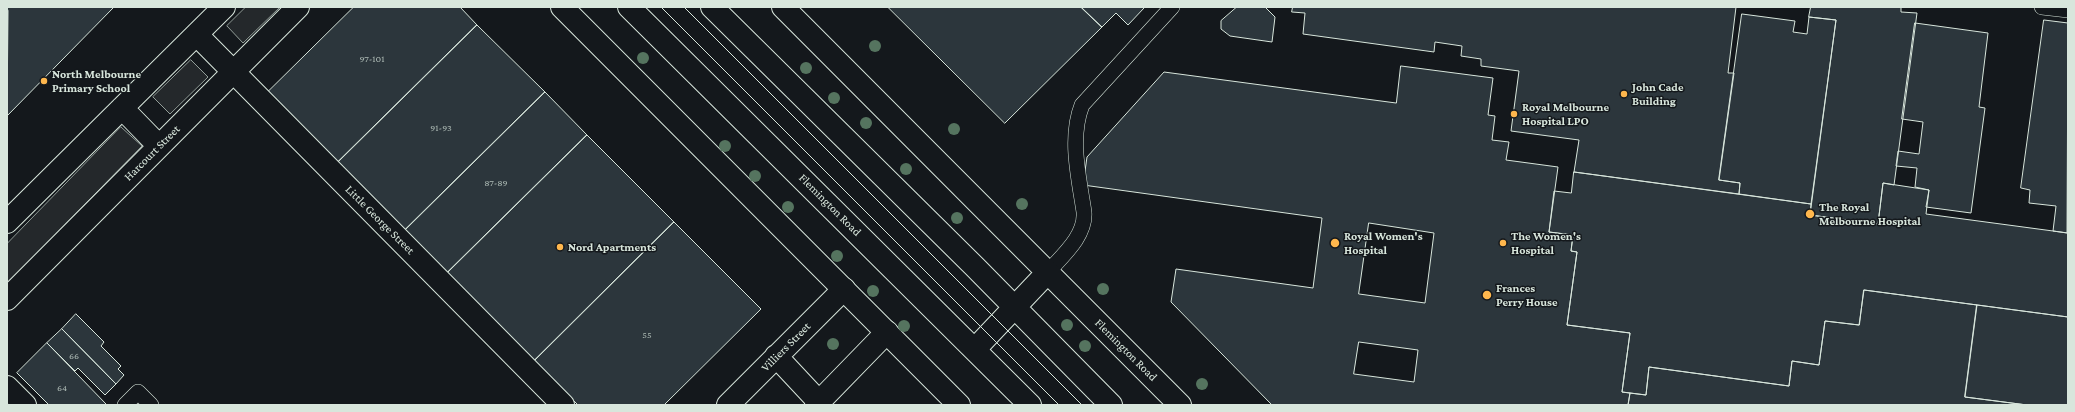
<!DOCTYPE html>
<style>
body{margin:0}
#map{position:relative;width:2075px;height:412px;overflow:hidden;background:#14181c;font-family:"Crimson Pro",serif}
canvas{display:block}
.frame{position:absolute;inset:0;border:8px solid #d8e6dc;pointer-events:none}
</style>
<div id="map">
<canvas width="2075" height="412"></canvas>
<div class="frame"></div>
</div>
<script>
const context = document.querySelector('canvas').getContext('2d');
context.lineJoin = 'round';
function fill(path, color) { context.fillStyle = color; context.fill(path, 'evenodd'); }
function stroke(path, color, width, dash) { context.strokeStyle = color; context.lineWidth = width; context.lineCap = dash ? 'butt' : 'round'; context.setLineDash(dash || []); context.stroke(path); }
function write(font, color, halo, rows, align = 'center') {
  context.font = font + ' "Crimson Pro",serif'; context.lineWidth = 3; context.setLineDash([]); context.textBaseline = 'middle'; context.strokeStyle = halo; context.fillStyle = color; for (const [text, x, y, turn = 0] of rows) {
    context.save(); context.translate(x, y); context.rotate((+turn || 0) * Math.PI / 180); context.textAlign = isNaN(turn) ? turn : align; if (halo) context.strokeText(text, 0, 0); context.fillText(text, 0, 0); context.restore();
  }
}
const parking = new Path2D(`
 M246,7H280L243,43L227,26Z
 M191,60L208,77L170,114L153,97Z
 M121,127L142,146L7,284V244Z`);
const building = new Path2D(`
 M7,7H114L7,116L8,11Z
 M354,7H460L477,25L337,163L267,93Z
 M888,7H1081L1102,27L1005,123Z
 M1081,7H1144V8L1128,25L1116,13L1102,27Z
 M1237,7H1265L1275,17L1272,42L1230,36L1221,29V21Z
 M1293,7H1736L1728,73H1734L1719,180L1740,183L1739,194L1574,172L1579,140L1511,131L1519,71L1481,66V59L1461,56L1462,46L1435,42L1434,52L1303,34L1305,13L1292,12Z
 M1811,7H1901V12L1917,13L1894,185L1883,183L1878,224L1810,215L1836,20L1809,17Z
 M1742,14L1795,21L1793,32L1807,34L1809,17L1836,20L1811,204L1739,194L1740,183L1719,180Z
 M2044,20L2068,23L2067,233L2053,231L2056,206L2029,203L2030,190L2021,188Z
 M1915,23L1988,33L1979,107L1985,108L1971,213L1926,207L1929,190L1915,187L1917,168L1896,166L1898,151L1919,154L1923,122L1902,119Z
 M477,25L545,92L404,231L337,163Z
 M1401,66L1493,78L1488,115L1495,116L1492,140L1509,142L1506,160L1558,167L1549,232L1573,235L1571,251L1577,252L1567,325L1630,333L1622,392L1630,393L1628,405H1272L1171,302L1176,269L1313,288L1322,218L1083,185L1087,157L1164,72L1396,103ZM1369,223L1434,233L1425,303L1359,294ZM1359,342L1418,350L1414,382L1354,374Z
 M545,92L587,135L447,273L404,231Z
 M587,135L674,222L534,361L447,273Z
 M1574,172L1811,204L1810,215L1878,224L1883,183L1929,190L1926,214L2068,233V317L1864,290L1859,325L1825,321L1819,365L1792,361L1789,386L1649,367L1646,395L1622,392L1630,333L1567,325L1577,252L1571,251L1573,235L1549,232L1554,191L1571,193Z
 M674,222L761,309L664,405H578L534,361Z
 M1864,290L1977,305L1965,397L2027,405H1628L1630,393L1646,395L1649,367L1789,386L1792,361L1819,365L1825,321L1859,325Z
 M1977,305L2068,317V405H2027L1965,397Z
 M76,314L104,342L101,346L121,366L118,369L124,375L116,384L62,329Z
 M62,329L116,384L105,395L78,368L75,371L47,343Z
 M47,343L106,404L105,405H49L17,373Z`);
const service = new Path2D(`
 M2042,7L2068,10
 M1047,273C1062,256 1086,236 1084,212C1079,178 1069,138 1082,105L1172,7
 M125,405L138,392L151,405`);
const minor = new Path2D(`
 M197,35L563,405
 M122,108L159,146
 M7,222L224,7
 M7,299L298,7
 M776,356L819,402
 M7,387L25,405
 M728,405L844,289
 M816,405L887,332`);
const primary = new Path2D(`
 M562,7L959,405
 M629,7L1030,405
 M712,7L975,267L1111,405
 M783,7L1180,405
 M975,349L1047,273`);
const tram = new Path2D(`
 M661,7L1059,405
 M684,7L1082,405`);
const trees = [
 [875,46],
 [643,58],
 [806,68],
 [834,98],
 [866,123],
 [954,129],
 [725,146],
 [906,169],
 [755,176],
 [1022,204],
 [788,207],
 [957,218],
 [837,256],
 [1103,289],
 [873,291],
 [1067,325],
 [904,326],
 [833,344],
 [1085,346],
 [1202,384]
];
const markers = [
 [44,81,4,"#ffb74d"],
 [1624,94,4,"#ffb74d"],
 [1514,114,4,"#ffb74d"],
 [1810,214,5,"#ffb74d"],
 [1335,243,5,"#ffb74d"],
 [1503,243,4,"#ffb74d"],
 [560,247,4,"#ffb74d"],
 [1487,295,5,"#ffb74d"]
];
const numberNames = [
 ["97-101",372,59],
 ["91-93",441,128],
 ["87-89",496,183],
 ["55",647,335],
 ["66",74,356],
 ["64",62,388]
];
const poiNames = [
 ["North Melbourne",52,74],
 ["Primary School",52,88],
 ["John Cade",1632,87],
 ["Building",1632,101],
 ["Royal Melbourne",1522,107],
 ["Hospital LPO",1522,121],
 ["The Royal",1819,207],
 ["Melbourne Hospital",1819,221],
 ["Royal Women's",1344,236],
 ["Hospital",1344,250],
 ["The Women's",1511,236],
 ["Hospital",1511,250],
 ["Nord Apartments",568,247],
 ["Frances",1496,288],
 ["Perry House",1496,302]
];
const streetNames = [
 ["Harcourt Street",152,153,-45],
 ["Flemington Road",830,205,45],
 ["Little George Street",380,220,45],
 ["Villiers Street",786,347,-45],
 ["Flemington Road",1126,350,45]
];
fill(parking, '#24282b');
stroke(parking, '#939e99', 1);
fill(building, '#2c363c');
stroke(building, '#d8e6dc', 1);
stroke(service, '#d8e6dc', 16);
stroke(minor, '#d8e6dc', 24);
stroke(primary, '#d8e6dc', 24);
stroke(service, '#14181c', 15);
stroke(minor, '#14181c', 22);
stroke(primary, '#14181c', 22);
stroke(tram, '#d8e6dc', 1);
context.fillStyle = '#55745f';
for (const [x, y] of trees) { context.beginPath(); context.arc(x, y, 6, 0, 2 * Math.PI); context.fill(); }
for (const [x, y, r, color] of markers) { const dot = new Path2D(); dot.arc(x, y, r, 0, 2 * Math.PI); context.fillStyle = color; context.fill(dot); stroke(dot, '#14181c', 1.5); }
write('10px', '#adbab4', null, numberNames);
write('bold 12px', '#d8e6dc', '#14181c', poiNames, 'left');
write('12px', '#d8e6dc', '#14181c', streetNames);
</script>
